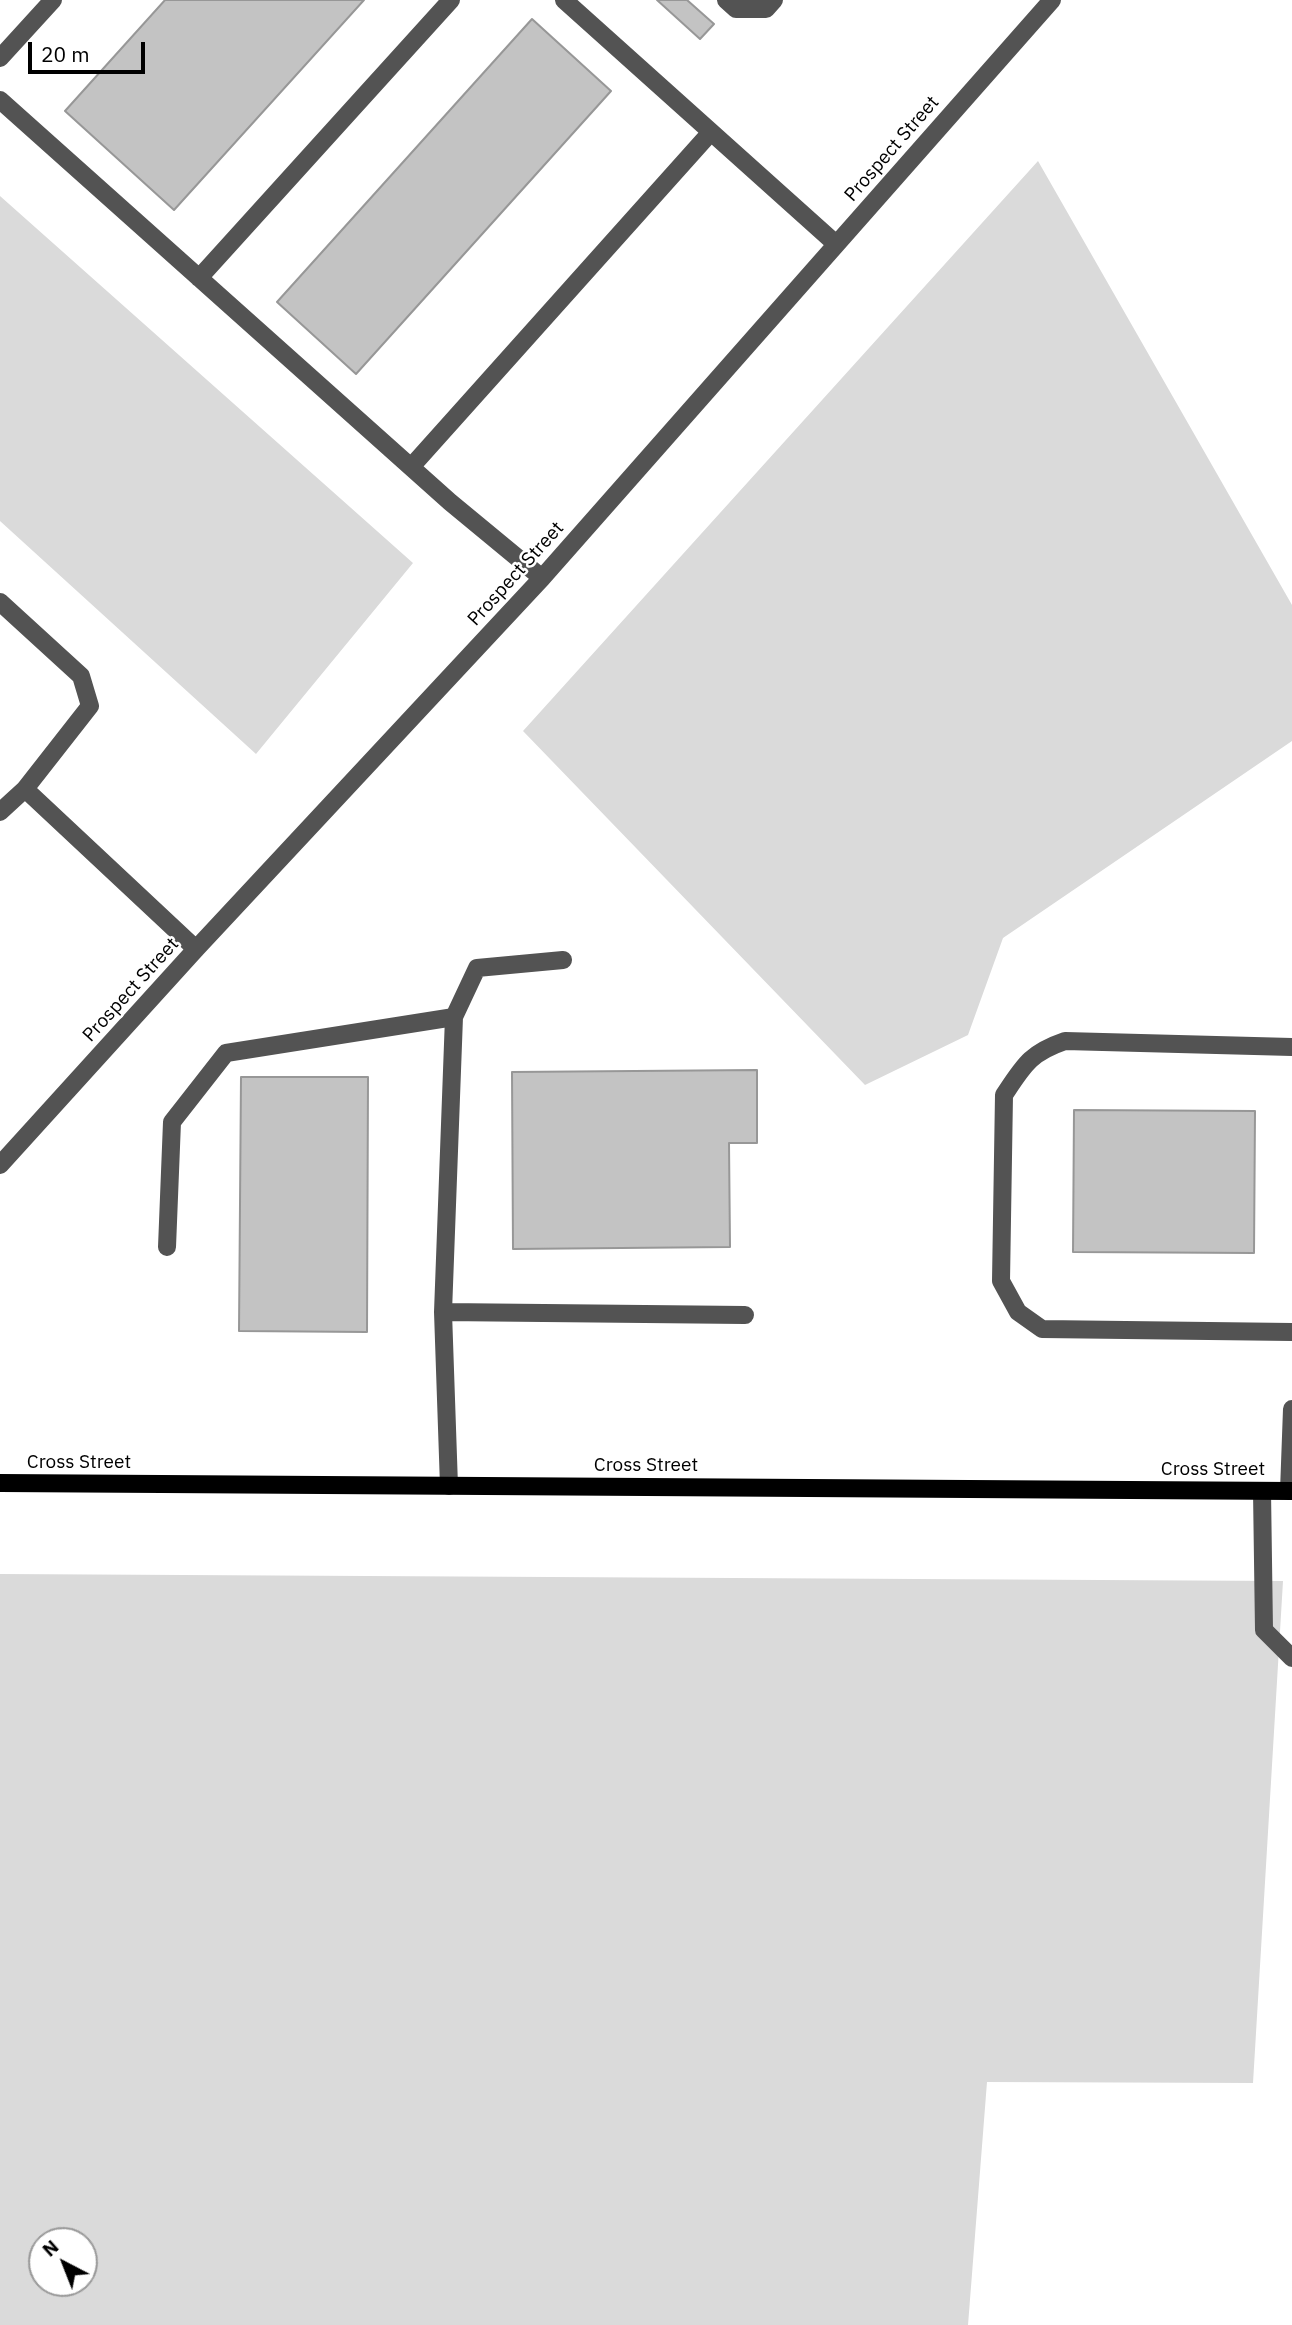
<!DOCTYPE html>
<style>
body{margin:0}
#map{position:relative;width:1292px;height:2325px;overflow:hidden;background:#fff;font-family:"IBM Plex Sans",sans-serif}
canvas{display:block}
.north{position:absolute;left:28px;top:2227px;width:70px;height:70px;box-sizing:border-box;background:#fff;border:2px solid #999;border-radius:50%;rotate:318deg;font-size:19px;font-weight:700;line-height:28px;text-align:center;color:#000}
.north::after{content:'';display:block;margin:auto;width:24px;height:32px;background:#000;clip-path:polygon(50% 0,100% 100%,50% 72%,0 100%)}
.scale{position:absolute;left:28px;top:42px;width:117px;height:32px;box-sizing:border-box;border:4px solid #000;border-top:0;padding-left:9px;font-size:21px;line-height:24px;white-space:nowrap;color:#000;-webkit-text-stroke:5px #fff;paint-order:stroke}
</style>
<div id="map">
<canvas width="1292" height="2325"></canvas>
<div class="north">N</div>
<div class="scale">20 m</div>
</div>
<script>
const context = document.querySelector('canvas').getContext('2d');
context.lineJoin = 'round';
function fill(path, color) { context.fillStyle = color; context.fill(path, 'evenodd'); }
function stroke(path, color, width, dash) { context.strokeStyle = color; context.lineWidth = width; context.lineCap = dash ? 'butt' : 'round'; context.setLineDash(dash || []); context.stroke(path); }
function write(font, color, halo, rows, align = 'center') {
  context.font = font + ' "IBM Plex Sans",sans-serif'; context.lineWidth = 5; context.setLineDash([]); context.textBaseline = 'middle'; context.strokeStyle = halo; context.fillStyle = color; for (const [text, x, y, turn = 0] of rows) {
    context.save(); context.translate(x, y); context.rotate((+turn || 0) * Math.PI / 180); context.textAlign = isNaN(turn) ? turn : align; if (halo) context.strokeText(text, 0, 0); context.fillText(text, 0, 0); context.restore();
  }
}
const green = new Path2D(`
 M1038,161L1292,605V741L1003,938L968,1035L865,1085L523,731Z
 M0,196L413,563L256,754L0,521Z
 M0,1574L1283,1581L1253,2083L987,2082L968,2325H0ZM42,2241H84V2283H42Z`);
const building = new Path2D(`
 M165,0H364L174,210L65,111Z
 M657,0H687L714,24L700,39Z
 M532,19L611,91L356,374L277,302Z
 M757,1070V1143H729L730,1247L513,1249L512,1072Z
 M241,1077H368L367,1332L239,1331Z
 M1074,1110L1255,1111L1254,1253L1073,1252Z`);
const minor = new Path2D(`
 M564,0L836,244
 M726,0L736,9H766L774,0
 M0,58L53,0
 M0,100L450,502L542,578
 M199,278L451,0
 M411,467L711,132
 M0,602L81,676L90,706L25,789L0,812
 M25,789L196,949
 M454,1017L477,968L563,960
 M1292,1047L1065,1041C1030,1053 1024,1065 1004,1095L1001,1281L1018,1312L1042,1329L1292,1332
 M0,1165L196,949L542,578L1052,0
 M167,1247L172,1122L226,1053L454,1017L443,1312L449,1486
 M443,1312L745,1315
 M1262,1491L1264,1630L1292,1658
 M1289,1491L1292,1409`);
const major = new Path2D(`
 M0,1483L1292,1491`);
const streetNames = [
 ["Prospect Street",892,149,-49],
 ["Prospect Street",516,574,-48],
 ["Prospect Street",131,990,-48],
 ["Cross Street",79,1463],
 ["Cross Street",646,1466],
 ["Cross Street",1213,1470]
];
fill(green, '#dadada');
fill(building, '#c3c3c3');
stroke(building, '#979797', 2);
stroke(minor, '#535353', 18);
stroke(major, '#000', 18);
write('19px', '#000', '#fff', streetNames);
</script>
